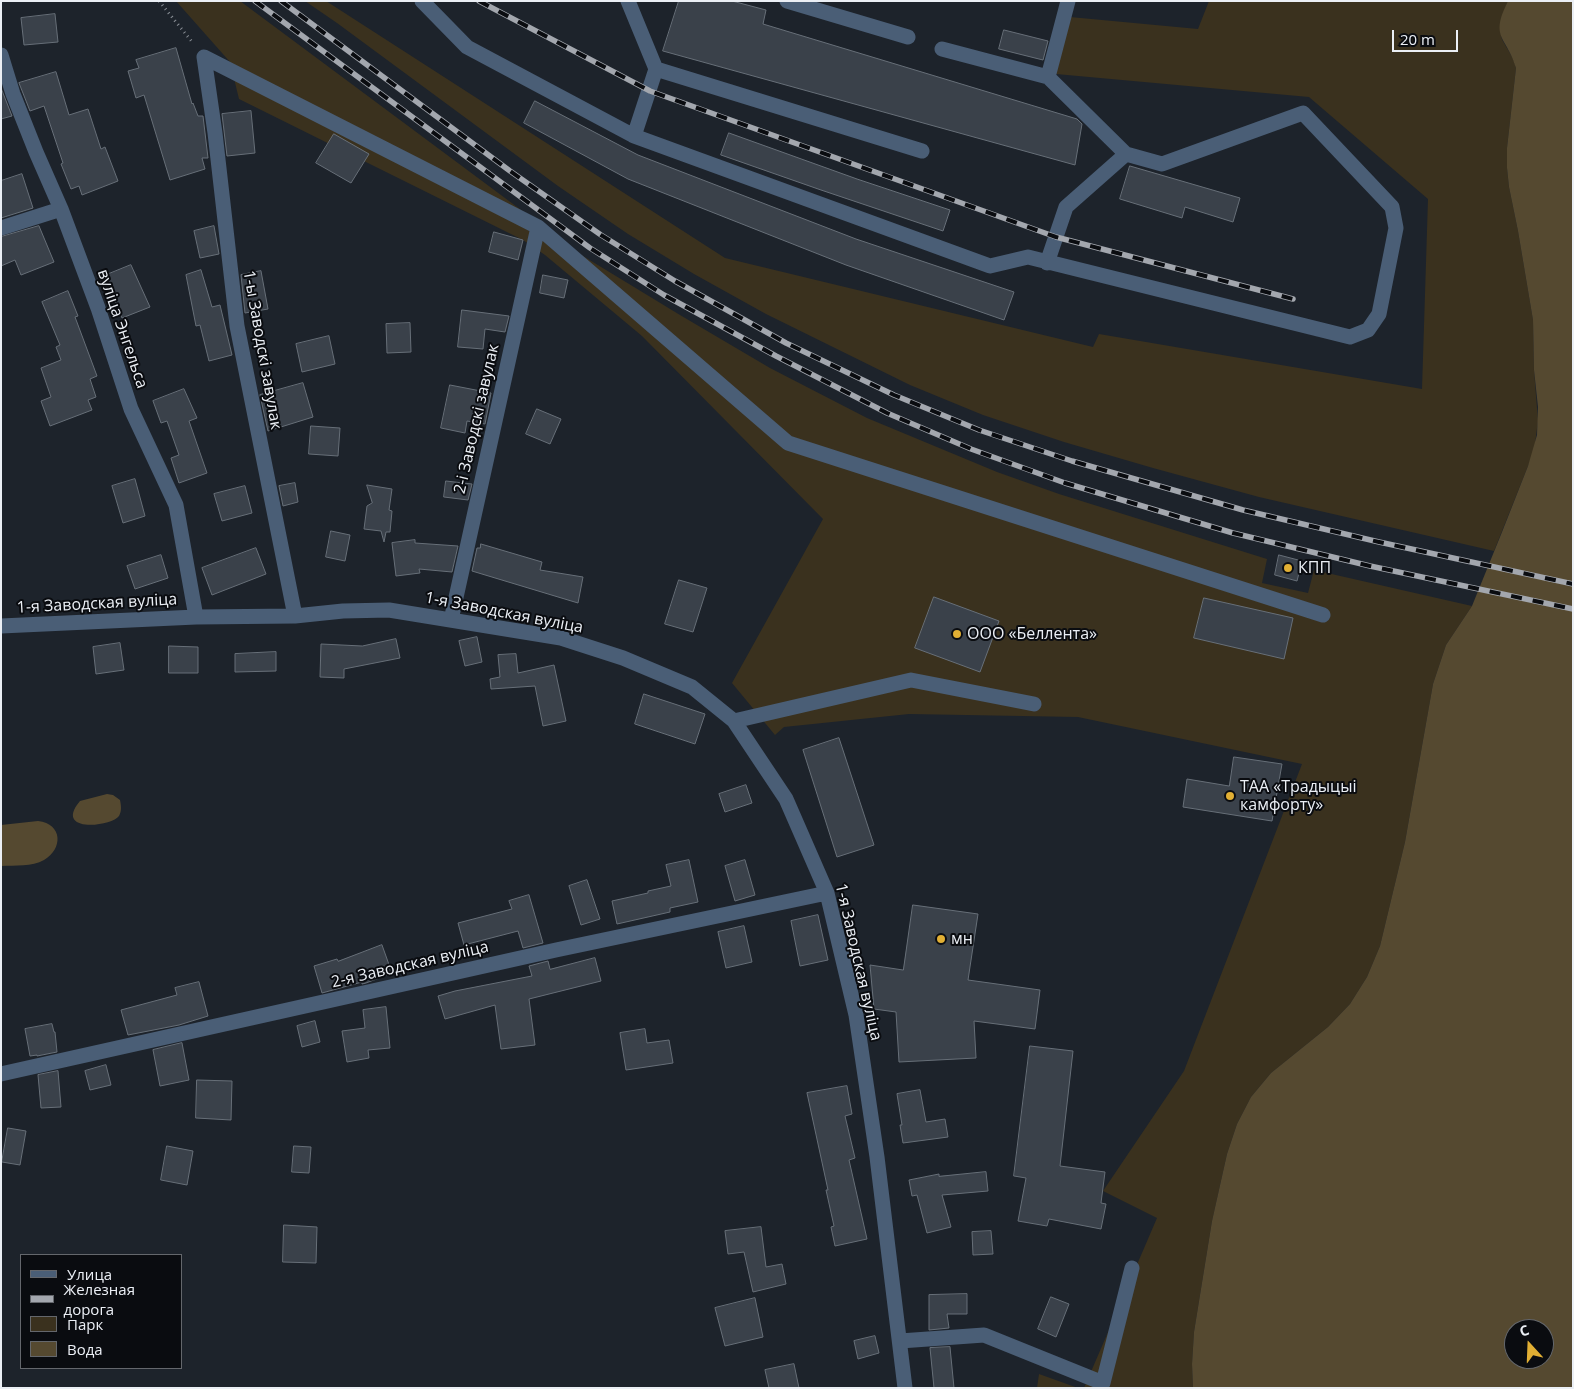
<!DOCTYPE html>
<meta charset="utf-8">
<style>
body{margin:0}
#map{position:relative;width:1574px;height:1389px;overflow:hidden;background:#1d232b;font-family:"Open Sans",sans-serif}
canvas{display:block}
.frame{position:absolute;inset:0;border:2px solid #ebeff5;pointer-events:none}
.legend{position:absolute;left:20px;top:1254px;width:162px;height:115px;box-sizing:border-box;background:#0a0c10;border:1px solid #64676c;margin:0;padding:6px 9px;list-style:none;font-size:15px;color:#ebeff5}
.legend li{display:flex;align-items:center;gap:10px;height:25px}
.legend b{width:25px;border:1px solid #64676c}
.north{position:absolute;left:1504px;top:1319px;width:50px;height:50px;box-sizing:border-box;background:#0a0c10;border:1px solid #64676c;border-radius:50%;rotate:340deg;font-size:14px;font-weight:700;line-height:20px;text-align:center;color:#ebeff5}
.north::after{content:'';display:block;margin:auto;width:18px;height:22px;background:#e1af34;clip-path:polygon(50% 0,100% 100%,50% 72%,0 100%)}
.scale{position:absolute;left:1392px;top:30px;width:66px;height:22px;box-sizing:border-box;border:2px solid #ebeff5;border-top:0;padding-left:6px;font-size:15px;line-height:18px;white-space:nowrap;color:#ebeff5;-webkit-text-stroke:4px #0a0c10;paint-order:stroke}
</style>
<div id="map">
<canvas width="1574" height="1389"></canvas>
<div class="frame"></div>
<ul class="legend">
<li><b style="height:6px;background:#4a5e76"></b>Улица</li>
<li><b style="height:6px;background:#a3a7ae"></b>Железная дорога</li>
<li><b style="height:14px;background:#3a311e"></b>Парк</li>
<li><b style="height:14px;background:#554930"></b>Вода</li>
</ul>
<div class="north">С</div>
<div class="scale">20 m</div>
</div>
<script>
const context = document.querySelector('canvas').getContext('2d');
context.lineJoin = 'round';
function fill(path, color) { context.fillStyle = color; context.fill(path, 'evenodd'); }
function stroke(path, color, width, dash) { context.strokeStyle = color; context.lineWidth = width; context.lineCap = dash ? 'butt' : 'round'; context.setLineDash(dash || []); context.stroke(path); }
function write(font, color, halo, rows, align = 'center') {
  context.font = font + ' "Open Sans",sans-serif'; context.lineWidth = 4; context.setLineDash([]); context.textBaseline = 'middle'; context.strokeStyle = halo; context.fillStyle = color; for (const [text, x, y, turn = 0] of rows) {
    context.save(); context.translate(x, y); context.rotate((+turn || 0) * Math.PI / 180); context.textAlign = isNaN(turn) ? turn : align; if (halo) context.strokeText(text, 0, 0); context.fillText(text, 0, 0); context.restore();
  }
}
const green = new Path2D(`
 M176,1H240L583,256L680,315L770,368L867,418L997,472L1059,494L1267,559L1262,583L1308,593L1314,570L1472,606L1446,645L1433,684L1405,842L1380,946L1367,977L1350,1004L1328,1027L1271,1073L1251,1097L1237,1124L1227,1154L1212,1221L1194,1332L1192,1364L1193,1388H1084L1157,1218L1103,1191L1184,1071L1302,764L1078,717L909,714L784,727L775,735L732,683L823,519L642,336L545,255L523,240L239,99L230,62Z
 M305,1H326L725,258L1093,347L1099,334L1422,389L1428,199L1309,97L1056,74L1070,17L1198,29L1209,1H1508C1503,12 1497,32 1504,43C1509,52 1514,58 1516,68L1507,148V168L1509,187L1518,231L1533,320L1534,370L1538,421L1534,451L1494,551L1259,497L1153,468L1064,442L983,415L910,385L766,314L694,274L628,234L558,186L337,23Z
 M1039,1374L1078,1388H1037Z`);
const water = new Path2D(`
 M1508,1H1573V1388H1193L1192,1364L1194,1332L1212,1221L1227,1154L1237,1124L1251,1097L1271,1073L1328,1027L1350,1004L1367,977L1380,946L1405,842L1433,684L1446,645L1472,606L1502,532L1528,466L1537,435L1538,407L1534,370L1533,320L1518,231L1509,187L1507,168V148L1516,68C1507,36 1489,39 1508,1ZM1514,1329H1544V1359H1514Z
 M107,794L113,795L120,800C121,805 122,811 119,816C111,827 53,833 80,801Z
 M38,821C63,824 63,849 44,860C32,867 15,865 1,866V825Z`);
const building = new Path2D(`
 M679,1H732L766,10L763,24L1077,119L1082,124L1075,165L663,51Z
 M55,14L58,42L24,45L21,18Z
 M1004,30L1048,41L1043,60L999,49Z
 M176,48L192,104L193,103L198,116H203L208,158H202L205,169L170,180L144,95L136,98L128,71L139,68L136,60Z
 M56,72L69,115L88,109L101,149L105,147L118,181L82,195L79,186L71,189L61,164L63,163L44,106L30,111L19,83Z
 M1,88L12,116L1,119Z
 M535,101L638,155L856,239L1014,292L1004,320L846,265L628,179L524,123Z
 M251,111L255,153L227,156L222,114Z
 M729,133L857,179L950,210L943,231L821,190L721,155Z
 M334,134L369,154L351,183L316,163Z
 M1130,166L1240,198L1233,222L1185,207L1182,218L1120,199Z
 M22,174L33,208L1,218V181Z
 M39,226L54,262L21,275L15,260L1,266V237Z
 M214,226L219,254L200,258L194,231Z
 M494,232L523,240L518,260L489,252Z
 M131,265L150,307L122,318L104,276Z
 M201,270L212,307L220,305L232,355L209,361L200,325L196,326L186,275Z
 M261,271L268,309L245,313L241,275Z
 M543,275L568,280L564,298L540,293Z
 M68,291L78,316L75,317L97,376L90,379L96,397L88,400L92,410L50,426L41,401L51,397L41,368L61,360L56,347L60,345L42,302Z
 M462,310L509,316L505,332L485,329L483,349L458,347Z
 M410,323L411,352L387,353L386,324Z
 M329,336L335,364L302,372L296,344Z
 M303,383L313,417L268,431L260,395Z
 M450,385L491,393L485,424L467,421L465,433L441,428Z
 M184,389L197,418L189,421L207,473L179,483L171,458L179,455L167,421L161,423L153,401Z
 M537,409L561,419L550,444L526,434Z
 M311,426L340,428L338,456L309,454Z
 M135,479L145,516L123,523L112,486Z
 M446,481L472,484L468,500L444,497Z
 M295,483L298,502L283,506L279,486Z
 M367,485L392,489L389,510L392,511L390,532H386L384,542L381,531L364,529L367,506L372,503Z
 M245,486L252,513L222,521L214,494Z
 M331,531L350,535L345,561L326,557Z
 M415,540V543L458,546L452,572L419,569L420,573L396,576L392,543Z
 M481,544L542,562L540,570L583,577L578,603L472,571L477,548H480Z
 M256,548L266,574L212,595L202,568Z
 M161,555L168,578L135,589L127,566Z
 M1279,555L1302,561L1297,581L1275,575Z
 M679,580L707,588L693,632L665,624Z
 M934,597L999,621L980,672L915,648Z
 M1204,598L1293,618L1284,659L1194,638Z
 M477,637L482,662L465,666L459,641Z
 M396,639L400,658L344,669V678L320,677L321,644L362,646Z
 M120,643L124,670L96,674L93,647Z
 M169,646L198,647V673H169Z
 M276,652V671L235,672V654Z
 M516,654L518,673L554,665L566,721L543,726L535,686L491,689L490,679L500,677L498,655Z
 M644,694L705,714L695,744L635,724Z
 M839,738L874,845L837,857L803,750Z
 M1234,757L1282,764L1272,821L1183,807L1187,779L1229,786Z
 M746,785L752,803L725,812L719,794Z
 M689,860L698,902L670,908V912L617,924L612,901L648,893V891L671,886L666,865Z
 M745,860L755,895L735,901L725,866Z
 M587,880L600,919L581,925L569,886Z
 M529,895L543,943L523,948L518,931L464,945L458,923L512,909L509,901Z
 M913,905L978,914L968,980L1040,990L1035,1029L974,1021L976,1058L899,1062L896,1012L874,1009L870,965L903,970Z
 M818,915L828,960L800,966L791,921Z
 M744,926L752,962L726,968L718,932Z
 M382,945L392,973L366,983L362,984V982L322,993L314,966L337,959L338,961Z
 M595,958L601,981L529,999L535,1045L501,1049L495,1005L445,1019L438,996L455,991L532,976L529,966L548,961L550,969Z
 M199,982L208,1016L179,1025L128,1035L121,1010L177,995L175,988Z
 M386,1007L390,1048L368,1050L369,1058L347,1062L342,1031L365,1028L363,1010Z
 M315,1021L320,1042L302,1047L297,1026Z
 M52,1024L54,1032H55L57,1052L37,1056V1055L30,1056L25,1029Z
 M645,1029L647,1043L669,1040L673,1063L626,1070L620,1033Z
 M182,1043L189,1080L160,1086L153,1050Z
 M1030,1046L1073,1051L1060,1166L1105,1172L1101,1203L1106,1204L1101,1229L1049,1219L1047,1226L1018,1221L1026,1178L1014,1176Z
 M106,1065L111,1085L90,1090L85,1071Z
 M58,1071L61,1107L41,1108L38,1075Z
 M197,1080L232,1081L231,1120L196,1118Z
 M847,1086L852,1114L845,1116L855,1158L849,1160L867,1239L835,1246L831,1227L834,1226L826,1190H828L807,1093Z
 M920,1090L926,1122L945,1119L948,1137L903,1143L900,1125H902L897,1094Z
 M8,1128L26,1131L20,1165L2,1162Z
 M167,1146L193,1151L187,1185L161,1180Z
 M294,1146L311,1147L309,1173L292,1172Z
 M986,1172L988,1191L942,1195L951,1227L927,1233L917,1195L912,1196L909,1180L939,1174V1176Z
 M284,1225L317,1227L316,1263L283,1262Z
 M761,1227L766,1267L782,1264L786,1284L753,1292L744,1252L728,1254L725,1231Z
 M991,1231L993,1254L973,1255L972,1232Z
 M967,1294V1314H947L949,1328L929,1330V1295Z
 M1051,1297L1069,1304L1056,1337L1038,1329Z
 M755,1298L763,1337L725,1346L715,1308Z
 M875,1336L879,1353L858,1359L854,1341Z
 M950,1347L954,1388H934L930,1348Z
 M794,1364L799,1388H769L765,1370Z`);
const path = new Path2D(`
 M159,1L193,43`);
const minor = new Path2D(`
 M422,1L467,47L634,136L656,69L628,1
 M787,1L908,37
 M942,49L1048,77
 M1,55L13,94L36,152L61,209L98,308L131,409L176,505L196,617
 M204,57L538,227L788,443L1323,615
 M204,57L215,133L237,326L295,616
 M656,69L922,151
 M634,136L990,266L1028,257L1350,337L1368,330L1379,314L1396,228L1392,207L1303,113L1162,164L1126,154L1048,77L1068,1
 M1,228L61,209
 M1047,263L1066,207L1126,154
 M451,620L538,227
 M1,626L196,617L295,616L343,611L389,610L561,638L623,658L692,687L734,721L786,799L827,893L856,1015L877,1157L905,1388
 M734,721L911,680L1034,704
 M1,1074L556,950L827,893
 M900,1341L984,1335L1103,1383L1132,1268`);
const rail = new Path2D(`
 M255,1L590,248L664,295L776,356L887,413L971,449L1065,483L1233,533L1370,566L1573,609
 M281,1L510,171L601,235L675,281L786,343L894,395L979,430L1072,461L1243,510L1379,542L1573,584
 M479,1L650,91L1056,237L1293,299`);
const markers = [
 [1288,568,5,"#e1af34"],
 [957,634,5,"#e1af34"],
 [1230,796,5,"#e1af34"],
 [941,939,5,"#e1af34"]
];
const streetNames = [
 ["вуліца Энгельса",122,329,71],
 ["1-ы Заводскі завулак",262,350,80],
 ["2-і Заводскі завулак",477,419,-77],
 ["1-я Заводская вуліца",97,604,-3],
 ["1-я Заводская вуліца",504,613,11],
 ["1-я Заводская вуліца",858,962,77],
 ["2-я Заводская вуліца",410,965,-13]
];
const poiNames = [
 ["КПП",1298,568],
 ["ООО «Беллента»",967,634],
 ["ТАА «Традыцыі",1240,787],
 ["камфорту»",1240,805],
 ["мн",951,939]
];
fill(green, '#3a311e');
fill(water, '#554930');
fill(building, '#3a414a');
stroke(building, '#676f78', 1);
stroke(path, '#888d94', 3, [1, 4]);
stroke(minor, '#4a5e76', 15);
stroke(rail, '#a3a7ae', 5.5);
stroke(rail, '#0a0c10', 4, [11]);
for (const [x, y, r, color] of markers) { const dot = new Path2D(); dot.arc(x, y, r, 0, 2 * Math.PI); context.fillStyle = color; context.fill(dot); stroke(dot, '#0a0c10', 2); }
write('16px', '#ebeff5', '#0a0c10', streetNames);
write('16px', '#ebeff5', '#0a0c10', poiNames, 'left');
</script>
